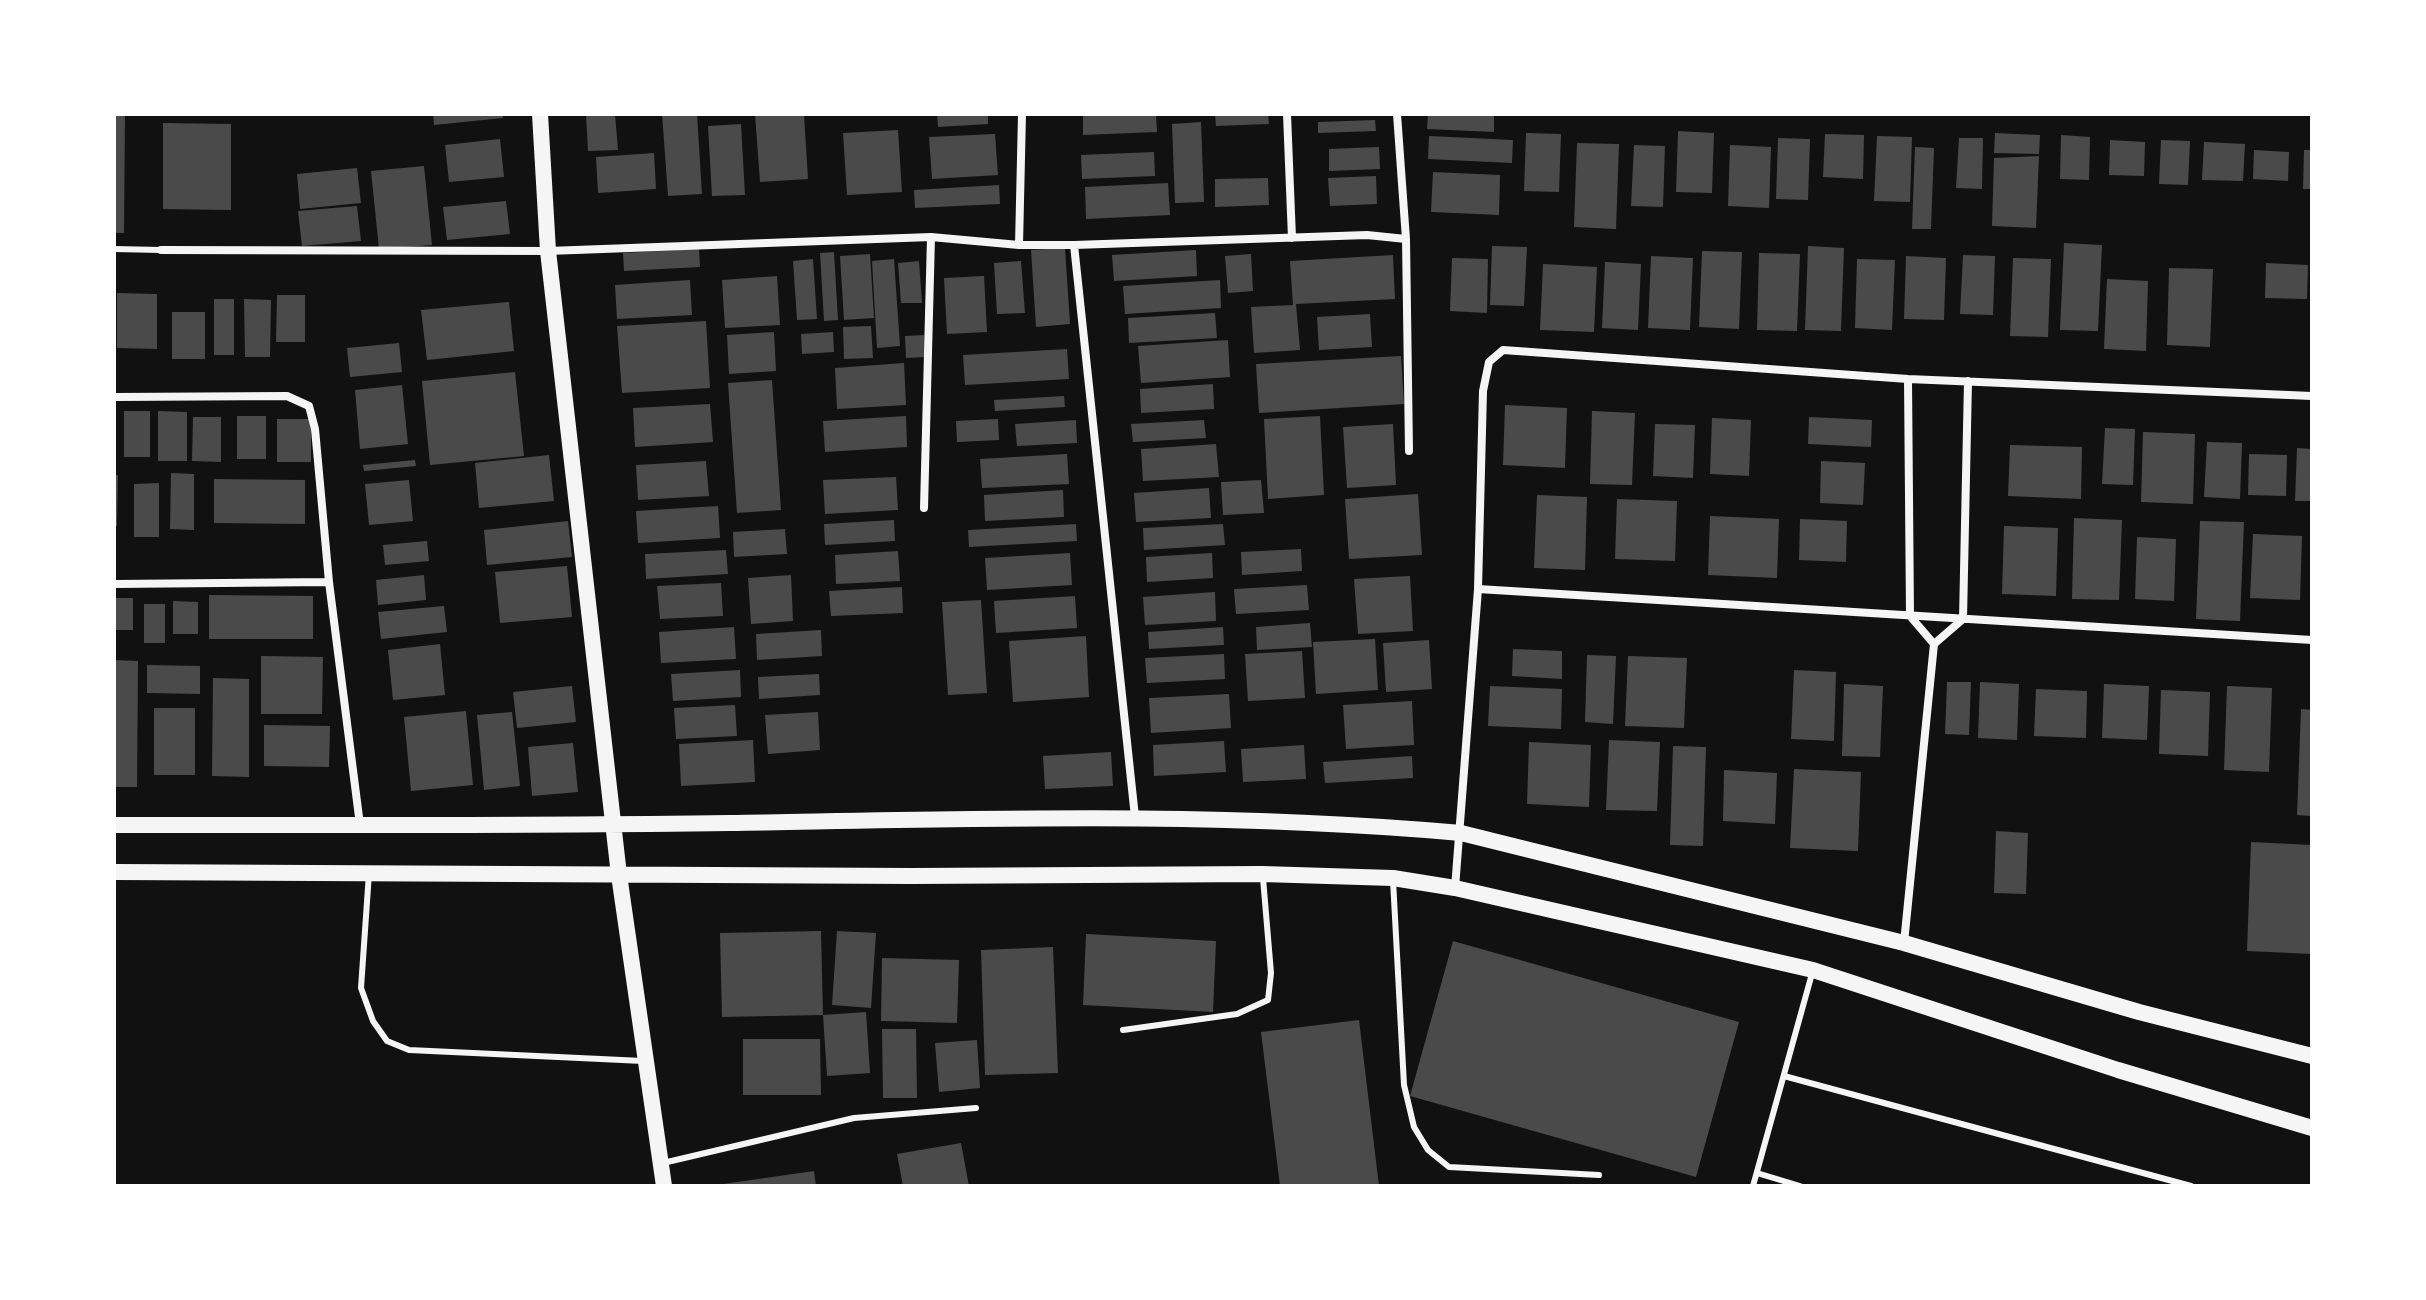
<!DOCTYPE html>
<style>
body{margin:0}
#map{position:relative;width:2426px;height:1300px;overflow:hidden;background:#111;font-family:"Space Grotesk",sans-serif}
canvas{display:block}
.frame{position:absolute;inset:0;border:116px solid #fff;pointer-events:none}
</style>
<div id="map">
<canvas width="2426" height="1300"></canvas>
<div class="frame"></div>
</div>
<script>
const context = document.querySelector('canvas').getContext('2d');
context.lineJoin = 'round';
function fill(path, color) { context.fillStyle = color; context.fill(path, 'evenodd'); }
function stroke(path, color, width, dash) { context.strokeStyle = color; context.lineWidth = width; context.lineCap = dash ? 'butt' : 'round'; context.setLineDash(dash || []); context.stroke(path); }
const building = new Path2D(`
 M114,114H125L124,233H114Z
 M433,114H502L503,118L434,125Z
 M586,114H615L618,150L588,151Z
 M662,114H697L702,194L668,196Z
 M755,114H804L808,179L760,182Z
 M937,114H988V124L938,127Z
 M1083,114H1156L1157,132L1083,135Z
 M1215,114H1268L1269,124L1216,126Z
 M1428,114H1494V132L1427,129Z
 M1375,120L1376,131L1318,133V122Z
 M1201,122L1204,202L1175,203L1172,124Z
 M163,123L231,124V210L163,209Z
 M741,124L745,195L712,196L708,126Z
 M898,130L902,192L847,195L843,133Z
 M1678,131L1714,133L1712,193L1676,192Z
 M1526,133L1561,134L1559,192L1524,191Z
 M1995,133L2040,135L2039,154L1994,153Z
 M995,134L998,175L932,179L929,137Z
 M1825,134L1864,135L1863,179L1823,177Z
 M2061,135L2090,137L2089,180L2060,179Z
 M1429,136L1513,140L1512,163L1428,159Z
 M1877,136L1912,137L1910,202L1874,201Z
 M1778,138L1810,139L1808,200L1776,199Z
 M1959,138H1983L1982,189L1956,188Z
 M500,139L504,177L449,182L445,145Z
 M2110,140L2145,142L2144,176L2109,175Z
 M2161,140L2190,141L2188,185L2159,184Z
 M2204,142L2245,144L2243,181L2202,180Z
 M1577,143L1619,144L1616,229L1574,227Z
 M1634,145L1665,146L1663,207L1631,206Z
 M1730,145L1771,147L1769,208L1728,206Z
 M1379,147L1380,169L1329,171V149Z
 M1915,147L1934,148L1931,229H1912Z
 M2254,150L2289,152L2288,181L2253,179Z
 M2304,150H2312V189H2303Z
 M1154,152L1155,176L1082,179L1081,155Z
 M654,153L656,189L598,193L596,157Z
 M2039,156L2036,228L1992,226L1994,158Z
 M424,166L432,245L379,249L371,171Z
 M357,168L361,203L300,209L297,174Z
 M1433,172L1500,175L1499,215L1431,212Z
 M1376,176L1377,204L1330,206L1328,178Z
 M1268,178L1269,205L1215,207V179Z
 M1168,183L1170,215L1086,219L1085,187Z
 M999,185L1000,204L915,208L914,190Z
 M506,201L510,234L447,240L443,207Z
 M357,206L361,241L302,246L298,211Z
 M2064,243L2102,245L2098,331L2060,330Z
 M1492,246L1527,247L1524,306L1490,305Z
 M1808,246L1844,248L1841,331L1805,330Z
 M1065,248L1070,324L1036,327L1031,250Z
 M699,249L700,267L624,271L623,253Z
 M1196,250L1197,276L1114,281L1112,255Z
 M1702,251L1742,252L1739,329L1699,327Z
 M834,252L838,320L824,321L820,253Z
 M1759,253L1800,254L1797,331L1757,330Z
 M870,254L874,318L844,320L840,256Z
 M1251,254L1253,291L1228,293L1225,256Z
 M1393,255L1395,299L1296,304L1300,350L1254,353L1251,307L1293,305L1290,261Z
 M1963,255L1995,256L1993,315L1960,314Z
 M1651,256L1693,258L1690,330L1648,328Z
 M1906,256L1946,258L1944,320L1904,319Z
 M1452,258L1488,259L1487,313L1450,311Z
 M2013,258L2051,259L2048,337L2010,336Z
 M813,259L817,319L797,320L793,261Z
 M894,259L900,346L877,348L872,261Z
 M1857,259L1895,260L1892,330L1855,328Z
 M919,261L922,303H901L898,263Z
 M1021,261L1025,313L997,314L994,263Z
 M1605,262L1641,264L1638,330L1602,328Z
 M2266,263L2308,265L2307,299L2265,298Z
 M1543,264L1597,267L1594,332L1540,330Z
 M2169,268L2213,269L2210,347L2167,345Z
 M777,276L780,325L725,328L722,280Z
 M984,276L987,332L947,334L944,278Z
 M2107,279L2148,281L2146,351L2104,349Z
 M690,280L692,315L617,319L615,285Z
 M1220,280L1221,308L1125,314L1123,286Z
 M117,293L157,294V349L117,348Z
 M277,295H305V342H276Z
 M214,299H234V355H214Z
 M244,299L271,300L270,357H245Z
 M509,302L514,351L427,360L421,310Z
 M172,312H205V359H172Z
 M1215,313L1217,338L1129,343L1128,318Z
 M1370,314L1372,347L1319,350L1317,317Z
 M706,321L710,388L622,393L617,326Z
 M871,326L873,358L844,359L843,327Z
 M774,332L776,371L729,374L727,335Z
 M833,332L834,352L802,354L801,334Z
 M924,335L925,357L906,358L905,336Z
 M1228,340L1230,377L1141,383L1138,346Z
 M399,343L402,372L350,377L347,348Z
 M1067,349L1069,379L965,385L963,355Z
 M1401,356L1404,404L1259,413L1256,364Z
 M904,363L906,405L837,409L835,368Z
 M515,372L524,456L430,465L422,381Z
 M772,380L781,510L737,513L728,383Z
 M1213,384L1214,409L1141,413L1140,389Z
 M402,385L408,444L360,449L355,390Z
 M1064,396L1065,407L995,411L994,400Z
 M710,404L713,442L635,447L633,408Z
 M1505,405L1567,408L1565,468L1503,465Z
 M124,411H150V457H124Z
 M158,411L187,412V461H158Z
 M1592,411L1635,413L1632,485L1590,484Z
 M237,416H266V459H237Z
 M906,416L907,447L825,452L823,421Z
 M1320,416L1324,495L1268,499L1264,419Z
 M193,417H221V462L192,461Z
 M1809,417L1872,420L1871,447L1808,444Z
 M1712,418L1751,420L1749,476L1710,474Z
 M277,419H311V462H277Z
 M998,419L999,440L957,442L956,421Z
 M1076,420L1077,443L1017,446L1015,424Z
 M1204,420L1206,438L1133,442L1131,424Z
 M1393,424L1396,485L1347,488L1343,427Z
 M1655,424L1695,425L1693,478L1653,476Z
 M2105,428L2135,429L2133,485L2102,484Z
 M2143,432L2195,434L2193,504L2141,502Z
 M2207,442L2242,443L2240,499L2204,497Z
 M1216,444L1219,477L1143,481L1141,449Z
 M2010,445L2082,447L2081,499L2008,496Z
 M2297,448L2312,449V501H2295Z
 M1067,454L1069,484L982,488L980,459Z
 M2249,454L2287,455L2286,496L2248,495Z
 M549,455L554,501L479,508L475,463Z
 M415,460L416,466L364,471L363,465Z
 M706,461L709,496L638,500L636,465Z
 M1821,461L1865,463L1863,505L1820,503Z
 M171,473L194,474V530L170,529Z
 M114,475H118L117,526H114Z
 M896,477L898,510L825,514L823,480Z
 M214,479L305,480V524L214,523Z
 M409,480L413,521L369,525L365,484Z
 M1261,480L1264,513L1223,515L1221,482Z
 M159,483V537H134V484Z
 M1209,488L1211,518L1136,522L1134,493Z
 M1063,490L1064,517L985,521L984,495Z
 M1418,494L1422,555L1349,559L1345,499Z
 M1537,495L1587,497L1585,570L1534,568Z
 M1617,499L1677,501L1675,561L1615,559Z
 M718,506L720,538L638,543L636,511Z
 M1710,516L1779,519L1777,578L1708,575Z
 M2074,518L2122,520L2119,600L2072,599Z
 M1800,519L1847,521L1846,562L1799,560Z
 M894,520L895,541L825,545L824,524Z
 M568,521L572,557L487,565L484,530Z
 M2200,521L2244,522L2240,621L2196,619Z
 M1076,524L1077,541L969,547L968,530Z
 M1223,524L1225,545L1144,550L1143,528Z
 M2004,526L2058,528L2056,596L2002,594Z
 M785,529L787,554L734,557L733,532Z
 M2253,534L2302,536L2300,600L2250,598Z
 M2137,537L2176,539L2174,601L2135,599Z
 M427,541L429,561L385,565L383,545Z
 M1301,549L1302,571L1242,575L1241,552Z
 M726,550L728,574L646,579L645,554Z
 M898,551L900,581L836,584L835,555Z
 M1070,553L1072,585L987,590L985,558Z
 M1212,553L1213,578L1147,582L1146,557Z
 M567,566L572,617L500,623L495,572Z
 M424,575L426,600L378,605L376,580Z
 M791,575L793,621L751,624L748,578Z
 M1410,576L1413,631L1358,634L1354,579Z
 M721,583L723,616L660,619L657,586Z
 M1307,585L1309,610L1236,614L1234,589Z
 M902,587L903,613L831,616L829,591Z
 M1215,592L1216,621L1145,625L1143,597Z
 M209,595L313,596V639H209Z
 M1075,596L1077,628L996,633L994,601Z
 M114,598H133V630H114Z
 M981,600L987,693L948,695L942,602Z
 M173,601L198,602V634H173Z
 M144,604H165V643H144Z
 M444,606L447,632L381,639L378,612Z
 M1310,623L1312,647L1257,650L1256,627Z
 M734,627L736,659L661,663L659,632Z
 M1223,627L1224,645L1149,649L1148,632Z
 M821,630L822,656L757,660L756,634Z
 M1086,636L1089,697L1013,702L1009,641Z
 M1375,639L1378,690L1316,694L1313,642Z
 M1429,640L1432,689L1386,692L1383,643Z
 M440,644L445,695L393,700L388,650Z
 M1513,649L1562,651V679L1512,676Z
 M1302,651L1305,698L1248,701L1245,654Z
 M1224,654L1225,679L1147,683L1145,658Z
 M1587,655L1616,656L1613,724L1585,722Z
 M261,656L323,657L322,714H261Z
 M1628,656L1687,658L1684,728L1625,726Z
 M114,660L138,661L137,787H114Z
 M147,665L200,666V694L147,693Z
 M740,670L741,697L673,701L671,674Z
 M1794,670L1836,672L1834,741L1791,739Z
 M819,674L820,695L759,699L758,677Z
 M213,678L249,679V777L212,776Z
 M1947,682H1971L1969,735L1945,734Z
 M1980,682L2019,684L2017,740L1978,738Z
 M1844,684L1883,686L1880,757L1842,756Z
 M2104,684L2149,686L2147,740L2102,738Z
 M572,686L576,722L517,728L513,692Z
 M1490,686L1562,689L1561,729L1488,726Z
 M2227,686L2272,688L2269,772L2224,770Z
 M2036,689L2087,691L2086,738L2034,736Z
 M2161,690L2210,692L2208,756L2159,754Z
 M1229,694L1231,728L1151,733L1149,698Z
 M1412,701L1414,745L1346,749L1343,705Z
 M735,705L737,736L676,739L674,708Z
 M154,708H195V775H154Z
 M2301,709L2312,710V816L2297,815Z
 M466,711L473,785L411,791L404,717Z
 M512,712L520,786L484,790L477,715Z
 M818,712L820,750L768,754L765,715Z
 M264,725L330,726L329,767L264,766Z
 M753,740L755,782L681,786L679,744Z
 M1609,740L1660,742L1657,811L1606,810Z
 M1224,741L1226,772L1154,776L1153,745Z
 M1529,742L1591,745L1589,807L1527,804Z
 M573,743L578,792L532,796L528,747Z
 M1304,745L1306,779L1243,782L1241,749Z
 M1673,746L1706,747L1703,846L1670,845Z
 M1111,752L1113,786L1045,789L1043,756Z
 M1412,756L1413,778L1325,783L1323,762Z
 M1794,769L1861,772L1858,851L1790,848Z
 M1724,770L1777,773L1775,824L1723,821Z
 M1996,831L2028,833L2026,894L1994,893Z
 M2251,842L2312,845V954L2247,951Z
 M821,931L823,1015L722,1017L720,933Z
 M837,931L876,933L871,1008L832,1005Z
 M1086,934L1216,941L1213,1012L1083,1005Z
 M1453,941L1739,1022L1696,1177L1410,1096Z
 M1053,947L1058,1073L985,1075L981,950Z
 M882,958L959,960L957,1023L881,1021Z
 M866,1012L870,1073L827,1076L823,1015Z
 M1359,1020L1379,1186H1280L1261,1032Z
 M882,1029H916L917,1098H883Z
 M743,1039H820L821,1095H743Z
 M977,1040L980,1088L939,1092L935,1043Z
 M961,1143L969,1186H903L897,1154Z
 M814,1171L816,1186H724L723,1184Z`);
const service = new Path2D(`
 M114,249L161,250
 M369,873L361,988L373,1021L387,1041L409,1050L643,1061
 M1393,880L1404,1085L1414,1127L1428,1150L1449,1167L1599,1175
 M1123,1030L1237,1014L1268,1000L1271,973L1263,878
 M1784,1076L2191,1186
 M663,1163L854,1118L976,1108
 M1757,1173L1800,1186
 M1753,1186L1813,970`);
const minor = new Path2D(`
 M1287,114L1292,238
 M1406,239L1409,451
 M1019,245L1022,114
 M1074,245L1135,817
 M161,250L548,251L931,237L1019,245H1074L1367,235L1406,239L1397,114
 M1908,379L1910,616L1934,644
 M114,397L287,396L309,406L315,429L329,582L360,825
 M924,508L931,237
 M114,584L329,582
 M1478,589L2312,640
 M1455,888L1478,589L1483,391L1489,362L1503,350L1908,379L2312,396
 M1904,943L1934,644L1963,619L1968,381`);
const secondary = new Path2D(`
 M540,114L548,251L619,875L664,1186
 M114,825C319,825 525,826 730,823C973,819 1218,811 1461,833L1904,943L2139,1012L2312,1056
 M114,872L912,876L1262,874L1393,878L1455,888L1813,970L2118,1070L2312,1128`);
fill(building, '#4a4a4a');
stroke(service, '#f5f5f5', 6);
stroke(minor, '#f5f5f5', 8);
stroke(secondary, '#f5f5f5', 16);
</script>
